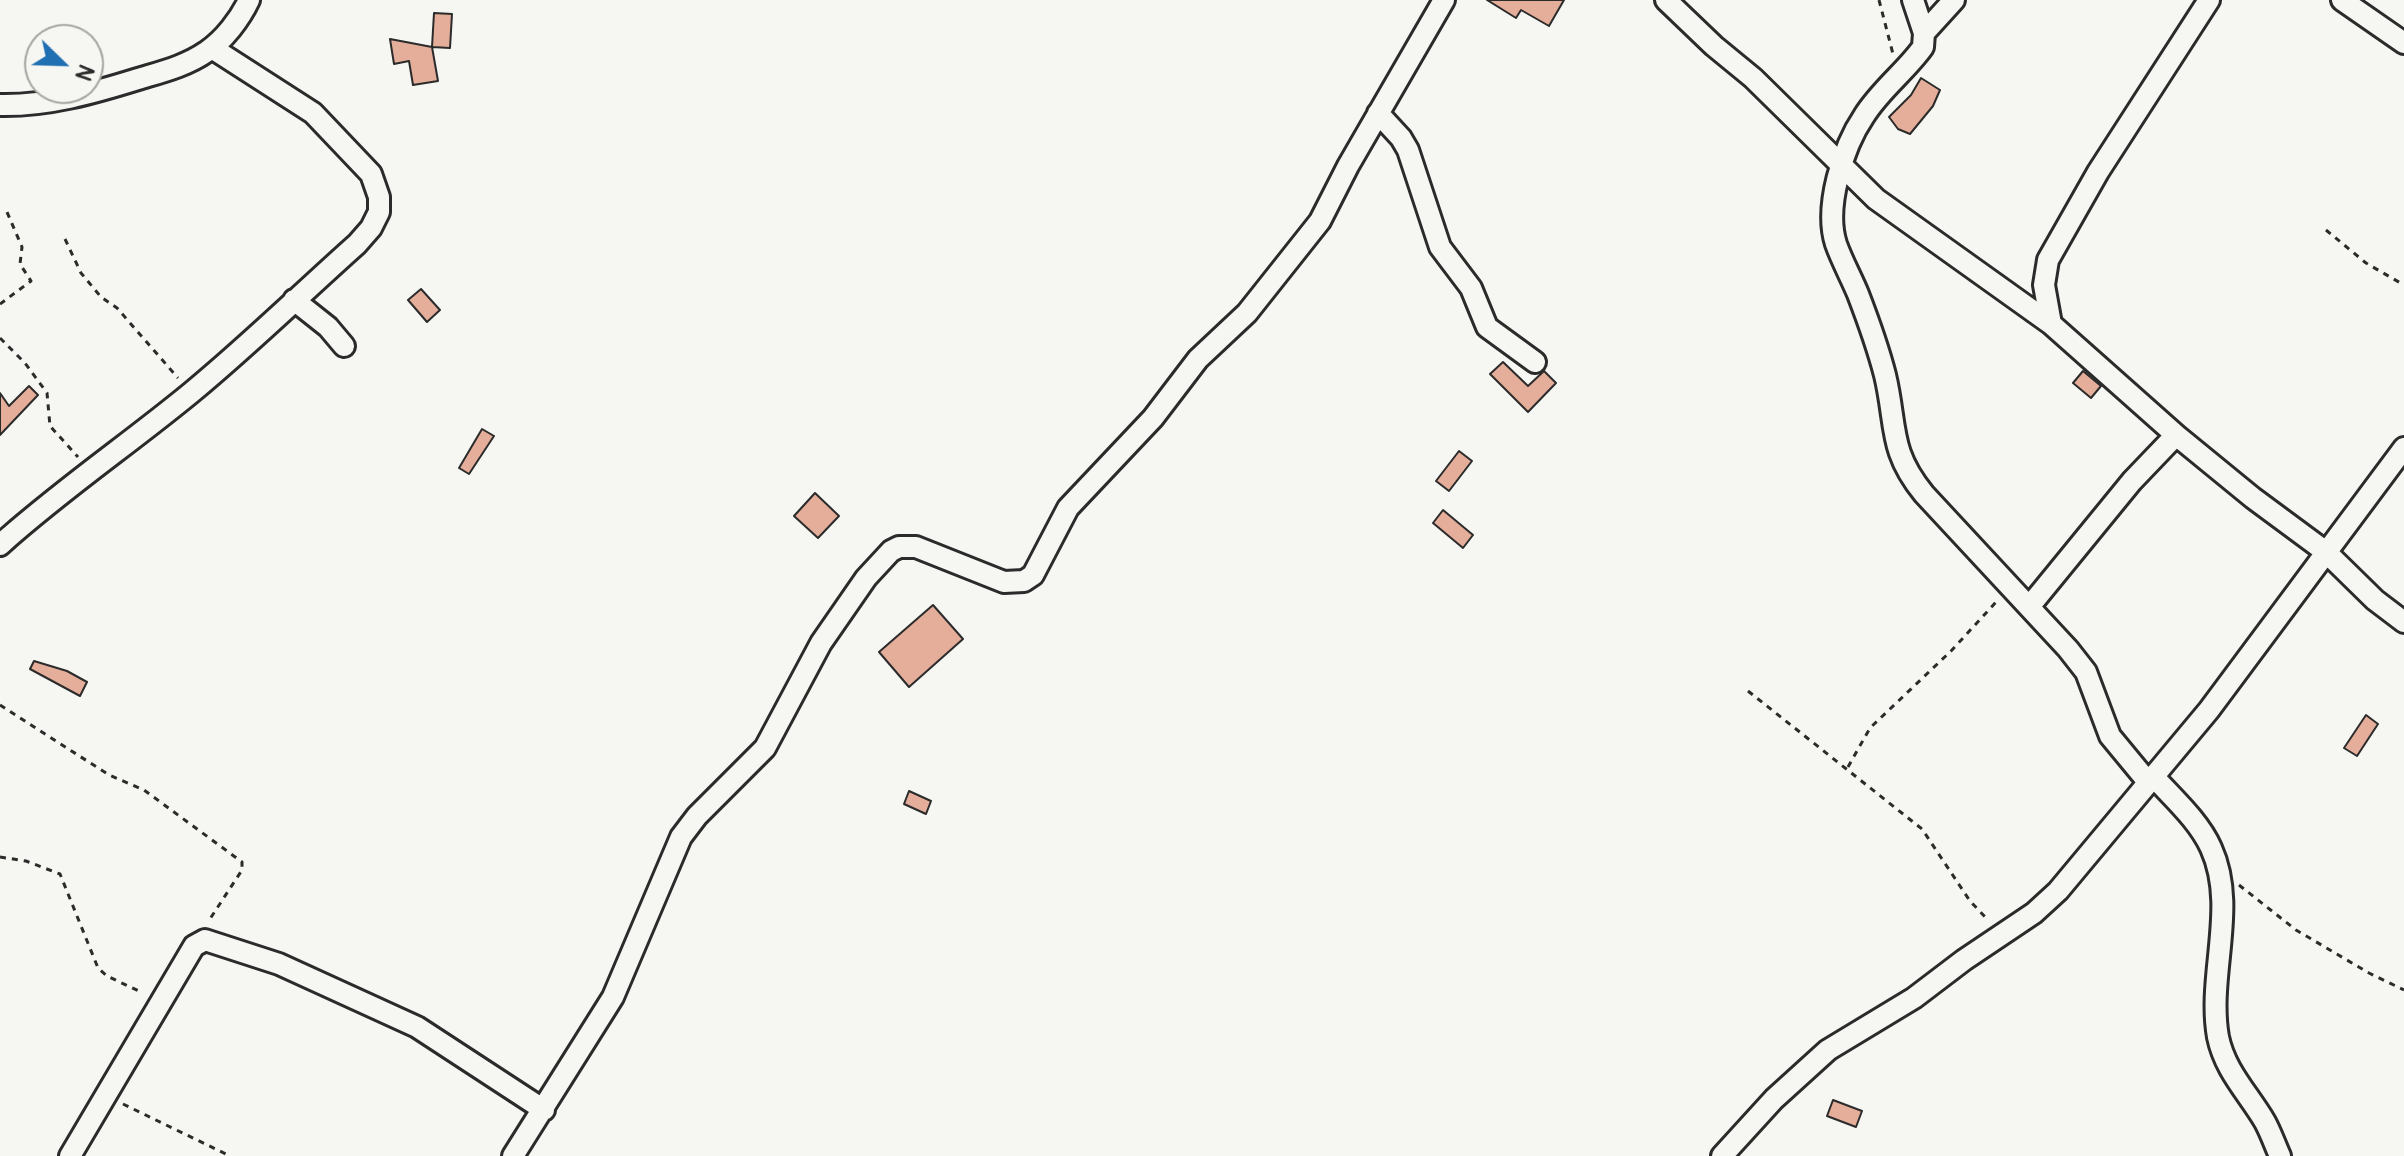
<!DOCTYPE html>
<style>
body{margin:0}
#map{position:relative;width:2404px;height:1156px;overflow:hidden;background:#f6f6f2;font-family:Pangolin,sans-serif}
canvas{display:block}
.north{position:absolute;left:24px;top:24px;width:80px;height:80px;box-sizing:border-box;background:#f6f6f2;border:2px solid #a5a5a2;border-radius:50%;rotate:113deg;font-size:22px;font-weight:700;line-height:32px;text-align:center;color:#2b2b2b}
.north::after{content:'';display:block;margin:auto;width:28px;height:36px;background:#1f6fb2;clip-path:polygon(50% 0,100% 100%,50% 72%,0 100%)}
</style>
<div id="map">
<canvas width="2404" height="1156"></canvas>
<div class="north">N</div>
</div>
<script>
const context = document.querySelector('canvas').getContext('2d');
context.lineJoin = 'round';
function fill(path, color) { context.fillStyle = color; context.fill(path, 'evenodd'); }
function stroke(path, color, width, dash) { context.strokeStyle = color; context.lineWidth = width; context.lineCap = dash ? 'butt' : 'round'; context.setLineDash(dash || []); context.stroke(path); }
const building = new Path2D(`
 M1487,0H1564L1549,26L1521,10L1516,18Z
 M434,13L452,14L450,48L432,47Z
 M390,39L432,47L438,81L413,85L409,61L394,64Z
 M1921,78L1940,90L1933,106L1910,134L1898,129L1889,117L1911,95Z
 M421,289L440,310L427,322L408,300Z
 M1503,362L1528,386L1544,371L1556,383L1528,412L1490,374Z
 M2083,371L2101,386L2091,398L2073,383Z
 M29,386L38,395L0,435V393L9,406Z
 M482,429L494,436L469,474L459,468Z
 M1459,451L1472,461L1449,491L1436,481Z
 M815,493L839,516L818,538L794,516Z
 M1443,510L1473,535L1463,548L1433,523Z
 M933,605L963,639L909,687L879,652Z
 M34,661L67,671L87,682L80,696L30,669Z
 M2366,715L2378,724L2357,756L2344,748Z
 M909,791L931,801L926,814L904,804Z
 M1833,1100L1862,1111L1856,1127L1827,1116Z`);
const path = new Path2D(`
 M1879,0L1893,54
 M2326,230L2366,263L2404,285
 M65,239L81,273L101,297L117,308L178,378
 M0,304L31,281L20,264L22,247L7,212
 M0,338L25,363L47,393L50,426L78,457
 M1748,691L1922,829L1970,901L1988,920
 M0,705L109,775L144,790L242,862V870L208,922
 M1848,767L1870,728L1952,650L1997,601
 M0,857L26,861L60,874L98,968L107,976L143,993
 M2239,885L2296,930L2369,973L2404,990
 M123,1104L230,1156`);
const minor = new Path2D(`
 M1666,0L1714,46L1753,78L1876,199L2051,324L2176,435L2253,498L2326,552L2375,600L2404,622
 M1913,0L1924,33L1923,47C1906,71 1880,90 1864,116C1843,147 1824,207 1836,244C1842,261 1851,277 1858,294C1868,320 1878,348 1885,375C1897,425 1888,450 1924,494L2068,649L2086,672L2110,736L2148,782
 M2342,0L2404,43
 M1924,33L1954,0
 M0,105C48,106 93,93 138,79C161,72 186,66 206,52C224,40 240,19 249,0
 M1378,113L1401,138L1408,150L1440,247L1471,288L1487,327L1535,362
 M294,300L328,327L344,346
 M2051,324L2044,285L2048,260L2098,172L2209,0
 M0,545C61,490 129,444 192,392C249,345 302,293 357,244L371,228L379,212V197L371,174L313,113L212,48
 M2029,607L2132,481L2176,435
 M2153,776C2173,798 2199,821 2211,848C2238,907 2207,975 2218,1037C2225,1071 2248,1093 2265,1122C2271,1133 2275,1145 2280,1156
 M70,1156L194,946L205,940L279,964L417,1027L544,1110
 M513,1156L613,997L681,837L697,816L765,748L821,643L866,578L891,551L899,547H916L1004,582L1024,581L1033,575L1068,508L1153,418L1198,359L1247,313L1320,221L1348,166L1444,0
 M1722,1156L1774,1099L1828,1050L1914,998L1964,960L2034,913L2058,891L2209,710L2404,448`);
fill(building, '#e5ae9b');
stroke(building, '#2b2b2b', 2);
stroke(minor, '#2b2b2b', 26);
stroke(path, '#2b2b2b', 3, [6, 6]);
stroke(minor, '#f6f6f2', 20);
</script>
